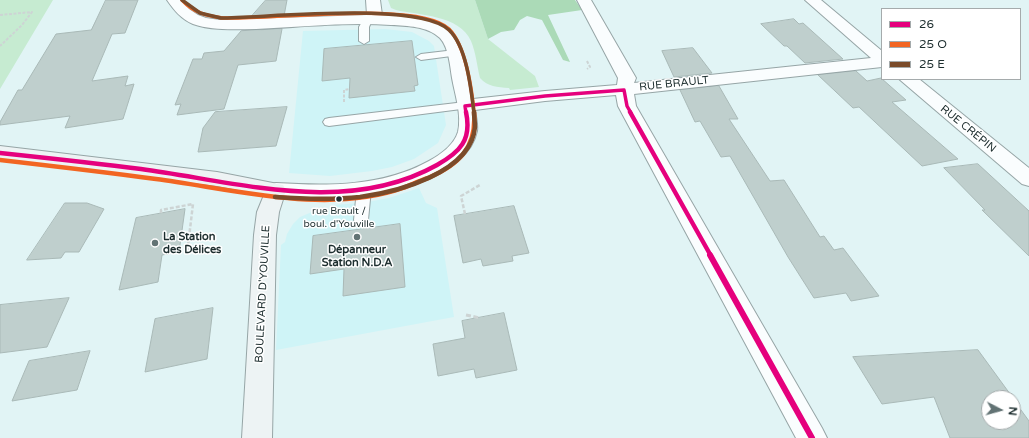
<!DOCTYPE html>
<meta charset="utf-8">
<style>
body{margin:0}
#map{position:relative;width:1029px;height:438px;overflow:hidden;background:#e1f4f5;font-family:"Varela Round",sans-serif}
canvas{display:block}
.legend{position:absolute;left:881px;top:8px;width:140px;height:72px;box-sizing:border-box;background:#fff;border:1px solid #a5abac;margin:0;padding:5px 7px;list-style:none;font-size:12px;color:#1d2e2f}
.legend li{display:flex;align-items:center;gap:8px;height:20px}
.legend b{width:20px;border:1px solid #a5abac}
.north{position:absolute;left:981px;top:390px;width:40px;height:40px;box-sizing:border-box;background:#fff;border:1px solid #a5abac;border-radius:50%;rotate:96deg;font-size:11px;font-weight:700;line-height:16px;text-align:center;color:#1d2e2f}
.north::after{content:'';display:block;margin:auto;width:14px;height:18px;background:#627374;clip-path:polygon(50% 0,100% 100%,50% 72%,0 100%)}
</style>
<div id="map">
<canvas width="1029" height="438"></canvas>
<ul class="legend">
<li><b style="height:5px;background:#e5007d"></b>26</li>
<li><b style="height:5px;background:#f26522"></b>25 O</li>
<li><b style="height:5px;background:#7a4b2a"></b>25 E</li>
</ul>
<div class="north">N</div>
</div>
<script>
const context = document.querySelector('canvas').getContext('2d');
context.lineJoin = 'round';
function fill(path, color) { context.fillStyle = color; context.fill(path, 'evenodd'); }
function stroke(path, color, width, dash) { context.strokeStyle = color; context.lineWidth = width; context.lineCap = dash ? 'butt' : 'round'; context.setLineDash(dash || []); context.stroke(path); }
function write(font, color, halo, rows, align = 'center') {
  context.font = font + ' "Varela Round",sans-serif'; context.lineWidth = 3; context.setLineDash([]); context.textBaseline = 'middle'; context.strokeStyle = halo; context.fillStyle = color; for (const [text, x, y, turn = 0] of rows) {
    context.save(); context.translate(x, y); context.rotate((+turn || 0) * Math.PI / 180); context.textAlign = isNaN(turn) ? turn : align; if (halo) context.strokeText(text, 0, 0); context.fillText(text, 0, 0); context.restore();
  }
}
const built = new Path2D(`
 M385,29L412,32L429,41L434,46L446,125L438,143L414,159L392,167L372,171L330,176L289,173L303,31Z
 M419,188L426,203L437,208L454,317L276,350L281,245L285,242L287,234L293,224L300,217L312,212L329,211L332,205L362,203L389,198Z`);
const green = new Path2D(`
 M0,0H53L0,89Z
 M388,0H475L488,39L535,76L539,87L510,90L509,88C497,87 488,87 480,78C477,66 476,53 471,41C460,15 418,15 396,10L391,8Z`);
const forest = new Path2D(`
 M475,0H575L582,10L548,15L570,62L563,60L542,20L527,16L520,20L514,30L501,32L488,39Z`);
const building = new Path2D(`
 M106,0H138L125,33L112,34L92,81L128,76L125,86L134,84L123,119L65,128L70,116L0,125V122L18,90H22L56,34L91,30Z
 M266,0H287L284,16L251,17Z
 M794,19L799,24L803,23L843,59L805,63L787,46H784L761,24Z
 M282,29L276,61L238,65L224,109L177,115L181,104L175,105L193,59H202L204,53L224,51L241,31Z
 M412,41L418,85L414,86L415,91L349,98L350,78L322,81L324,49Z
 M693,48L712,73L674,77L662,51Z
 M856,71L867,81L881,78L906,100L892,102L958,159L922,166L859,107L853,108L818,75Z
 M719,86L738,119H729L770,181L784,180L820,237L824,236L834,250L843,248L879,296L851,301L846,293L814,298L788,257L730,156L721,157L700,121L695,122L680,90Z
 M287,107L276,146L198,152L203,128L215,112Z
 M978,164L1029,211V256L982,210H985L944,168Z
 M65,203H87L104,209L79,252H65L61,258L27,260Z
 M514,206L529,253L512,256L513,261L483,266L481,259L463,263L454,216Z
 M185,209L179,252L162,255L158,282L119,290L136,218Z
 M400,224L405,287L343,296L344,269L310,274L313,236Z
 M69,298L47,347L0,353V305Z
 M213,308L207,359L145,372L155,319Z
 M504,313L517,370L476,378L474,369L438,376L433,344L465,338L462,321Z
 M978,350L1013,398H989V422H1013V399L1029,421V438H950L934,397L882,404L853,357Z
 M90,351L77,390L12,401L29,361Z`);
const pathFar2 = new Path2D(`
 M0,15L32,12L22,25L0,46
 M587,61L590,67L587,69
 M344,102V90L350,89`);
const pathFar1 = new Path2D(`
 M161,213V210L193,204L187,254
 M465,214L461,196L480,185`);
const path = new Path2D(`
 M466,315L480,318`);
const lane = new Path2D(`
 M367,17L372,20L369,27V41L364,44L359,41V27L364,18Z
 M455,50L459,51L460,53L459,55L421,60L416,57L421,54Z
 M465,102L469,104L471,106L469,108L329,126L325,125L323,122L325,119L329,118Z
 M364,184L369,186L371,189L368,220L366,224L361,225L356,224L354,220L357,189L359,186Z`);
const street = new Path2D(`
 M167,0H181L189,9L198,15L206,18L220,20L367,15L366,0H380L382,15C456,16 460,33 473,99L545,91L617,85L618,78L577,0H591L636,78L634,83L871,58L805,0H821L882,51V67L634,94L636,106L822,428L827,438H796L618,106L616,95L545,101L475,110C476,117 478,125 477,131C467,179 380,197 340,199C319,200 297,199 276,197L269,195L266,190L269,185L276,183C328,186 382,187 429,161C440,155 454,145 458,132C462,115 455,95 452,78C450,66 449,48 440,38C427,26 408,26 391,25C347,22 301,27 256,29C235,29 213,31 193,24C181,19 174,10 167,0Z
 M899,79H919L1029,168V186L1022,184Z`);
const secondary = new Path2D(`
 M0,146L217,172L283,185L286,190L279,212L276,235L272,438H242L254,235L257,212L264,195L217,186L0,160Z`);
const bus1Far2 = new Path2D(`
 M466,113L465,106L545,96L624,90L627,106L631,113`);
const bus1Far1 = new Path2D(`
 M630,112L711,256
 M0,153C47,158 94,163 141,169C238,182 346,216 437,165C460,152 472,140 466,112`);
const bus1 = new Path2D(`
 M710,255L812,438`);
const bus2Far1 = new Path2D(`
 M182,0C194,13 207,16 223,18C270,20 419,0 449,29C466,46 472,90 474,113`);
const bus2 = new Path2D(`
 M0,160C52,166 104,172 156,179C233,189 327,215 403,188C411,185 419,181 428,178C459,165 477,147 474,112`);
const bus3Far1 = new Path2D(`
 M182,0L200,13L221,18C266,18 418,1 449,30C467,47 471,89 474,113`);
const bus3 = new Path2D(`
 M275,197C303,199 332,200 360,197C397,192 471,173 475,127C475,122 474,117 474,112`);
const markers = [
 [339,199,3.5,"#1d2e2f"],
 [357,237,4,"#627374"],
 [155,243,4,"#627374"]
];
const busNames = [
 ["rue Brault /",339,211],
 ["boul. d'Youville",339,224]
];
const streetNames = [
 ["RUE BRAULT",674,84,-6],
 ["RUE CRÉPIN",968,129,39],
 ["BOULEVARD D'YOUVILLE",263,294,-87]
];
const poiNames = [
 ["La Station",163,237],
 ["des Délices",163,250],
 ["Dépanneur",357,250,"center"],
 ["Station N.D.A",357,263,"center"]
];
fill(built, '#cff4f7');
fill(green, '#c6ebd1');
fill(forest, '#abdab7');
fill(building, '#bfcfcd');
stroke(building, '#a9b9b7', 1);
stroke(lane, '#96a5a6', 2);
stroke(street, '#96a5a6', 2);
stroke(secondary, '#96a5a6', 2);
stroke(pathFar2, '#cdd4d4', 2, [3, 1.5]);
stroke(pathFar1, '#cdd4d4', 2.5, [4, 2]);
stroke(path, '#cdd4d4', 3, [5, 2.5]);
fill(lane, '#fafdfe');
fill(street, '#fafdfe');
fill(secondary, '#edf3f4');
stroke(bus1Far2, '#e5007d', 3.5);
stroke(bus1Far1, '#e5007d', 4.5);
stroke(bus1, '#e5007d', 6);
stroke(bus2Far1, '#f26522', 3.5);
stroke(bus2, '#f26522', 4.5);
stroke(bus3Far1, '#7a4b2a', 3.5);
stroke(bus3, '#7a4b2a', 4.5);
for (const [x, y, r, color] of markers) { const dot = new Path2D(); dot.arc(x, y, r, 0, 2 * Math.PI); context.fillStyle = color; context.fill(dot); stroke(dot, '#fff', 1.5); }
write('10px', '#1d2e2f', '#fff', busNames);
write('11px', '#1d2e2f', '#fff', streetNames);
write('bold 11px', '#1d2e2f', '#fff', poiNames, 'left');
</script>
